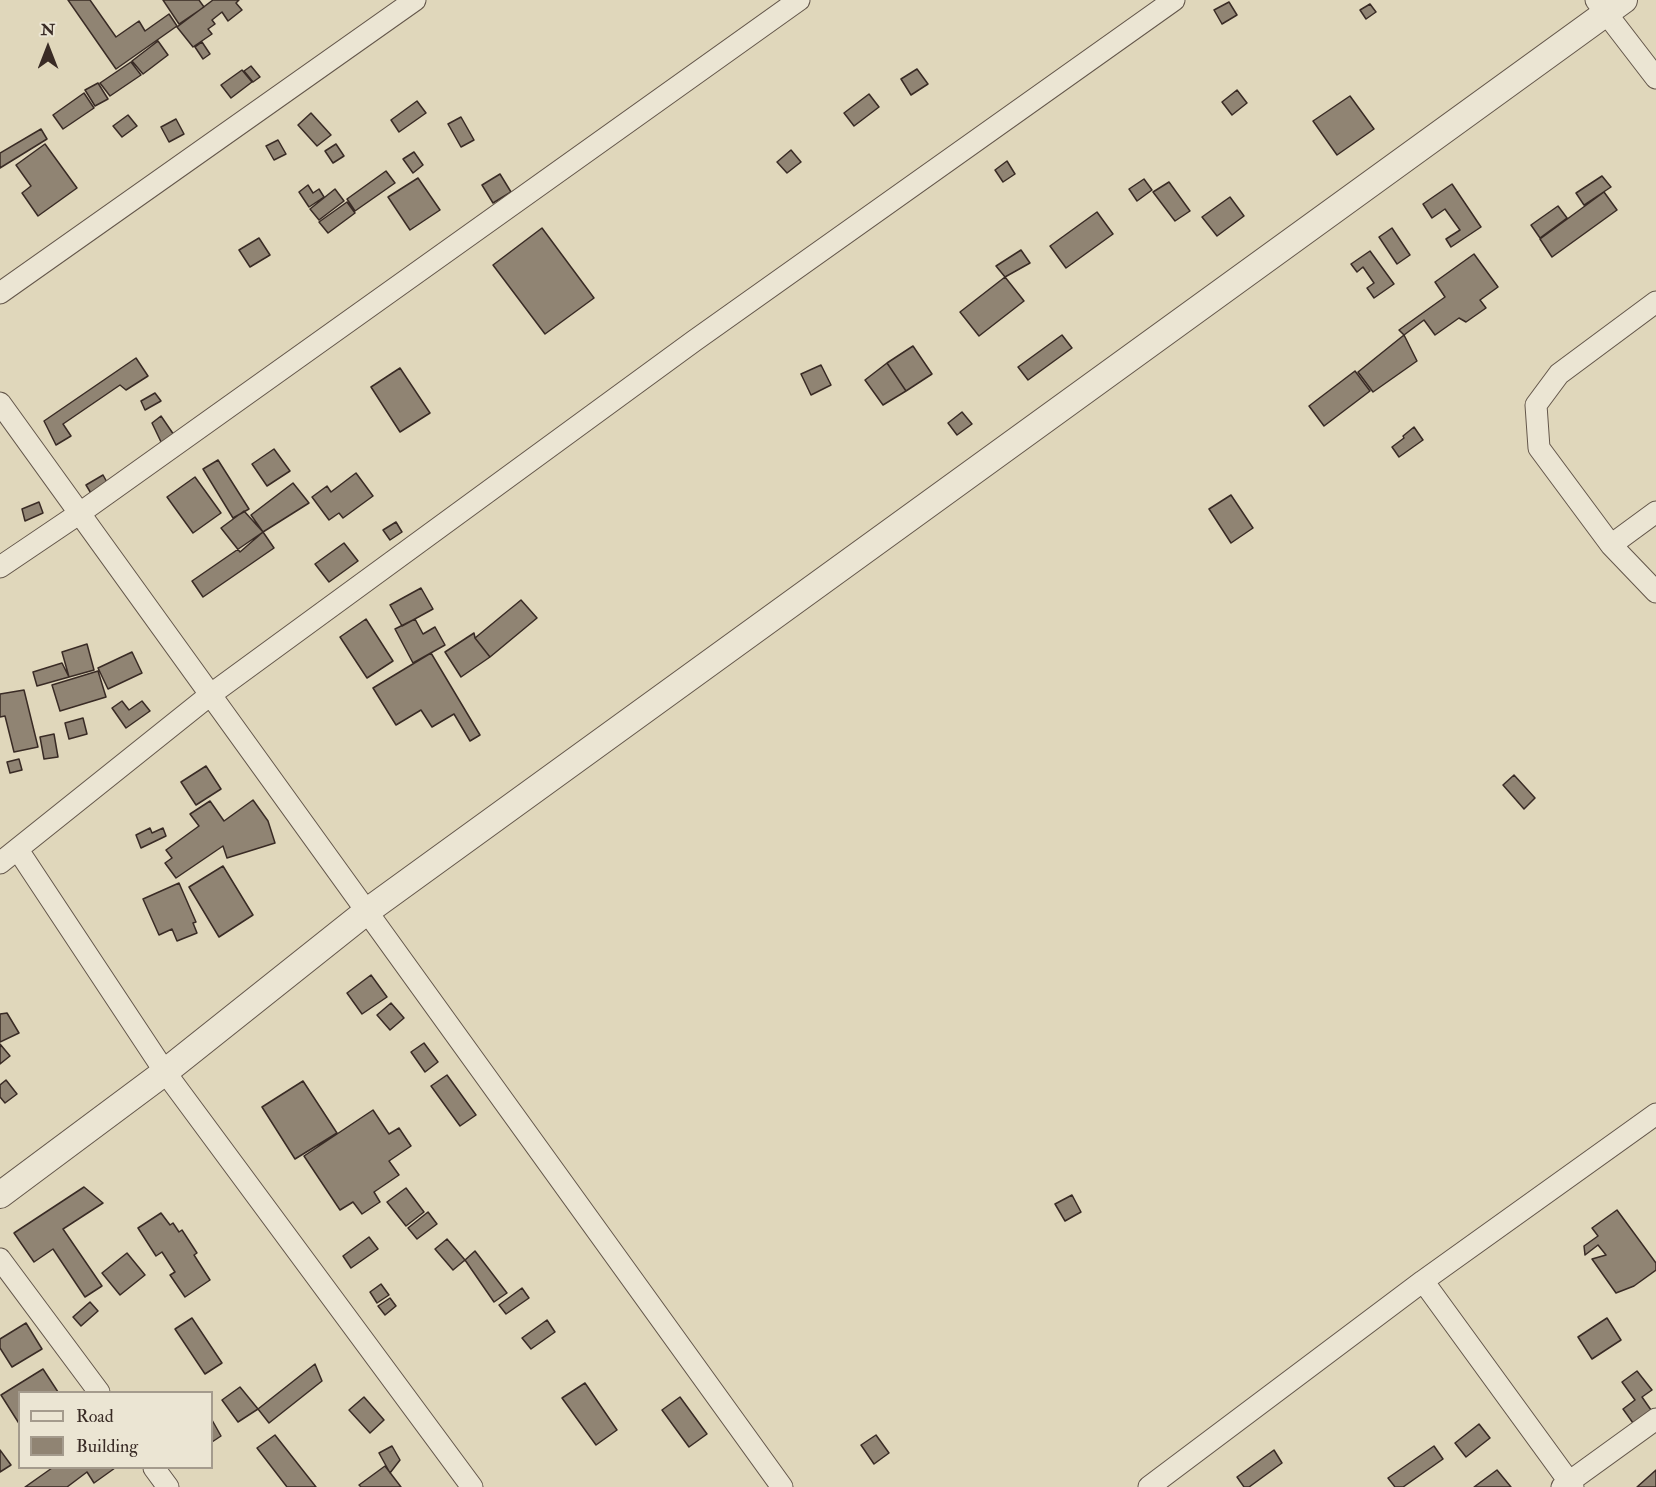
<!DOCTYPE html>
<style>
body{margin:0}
#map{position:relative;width:1656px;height:1487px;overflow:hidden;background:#e0d7bb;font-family:"IM FELL Double Pica",serif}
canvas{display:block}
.legend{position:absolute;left:18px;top:1391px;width:195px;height:78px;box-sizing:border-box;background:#ebe5d3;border:2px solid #a49b8d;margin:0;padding:8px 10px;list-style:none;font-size:18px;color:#392b25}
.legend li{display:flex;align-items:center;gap:12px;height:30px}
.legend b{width:30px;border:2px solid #a49b8d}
.north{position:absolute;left:18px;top:18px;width:60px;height:60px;-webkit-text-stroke:4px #ebe5d3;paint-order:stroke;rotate:0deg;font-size:16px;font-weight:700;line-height:24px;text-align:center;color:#392b25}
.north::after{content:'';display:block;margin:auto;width:21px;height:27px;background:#392b25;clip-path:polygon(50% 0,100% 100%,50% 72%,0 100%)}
</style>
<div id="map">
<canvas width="1656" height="1487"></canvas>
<ul class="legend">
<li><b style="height:8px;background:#ebe5d3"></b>Road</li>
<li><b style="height:16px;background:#908473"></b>Building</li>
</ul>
<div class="north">N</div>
</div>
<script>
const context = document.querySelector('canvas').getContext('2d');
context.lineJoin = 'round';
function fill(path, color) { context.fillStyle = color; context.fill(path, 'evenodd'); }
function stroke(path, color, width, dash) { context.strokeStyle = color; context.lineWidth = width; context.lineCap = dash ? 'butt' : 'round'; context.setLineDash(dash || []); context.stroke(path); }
const building = new Path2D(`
 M68,0H90L116,37L139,21L145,31L169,14L177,26L116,69Z
 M163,0H199L204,7L179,24Z
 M213,0H239L236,3L242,10L228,21L222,12L212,20L215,24L208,29L212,34L193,47L177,27Z
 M1229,2L1237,15L1222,24L1214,10Z
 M1370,4L1376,12L1366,19L1360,10Z
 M158,41L168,55L143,74L132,61Z
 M202,42L210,54L203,59L195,47Z
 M131,62L141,75L110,96L100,83Z
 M251,66L260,77L253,82L244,71Z
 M917,69L928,84L911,95L901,79Z
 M242,70L252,82L231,98L221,85Z
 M98,83L108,99L95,106L85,90Z
 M1237,90L1247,103L1232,115L1222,102Z
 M84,93L94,108L63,129L53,115Z
 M869,94L879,107L854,126L844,113Z
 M1350,96L1374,129L1337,155L1313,121Z
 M417,101L426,113L399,132L391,120Z
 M311,113L331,135L317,146L298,125Z
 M128,115L137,126L122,137L113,126Z
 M461,117L474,140L461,147L448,124Z
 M176,119L184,134L169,142L161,127Z
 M41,129L47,139L0,168V153Z
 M278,140L286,154L274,160L266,146Z
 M45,144L77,188L38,216L22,193L31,186L16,165Z
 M336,144L344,156L333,163L325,151Z
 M791,150L801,162L787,173L777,162Z
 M414,152L423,165L413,173L403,159Z
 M1007,161L1015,174L1003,182L995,170Z
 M386,171L395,183L355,211L347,199Z
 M500,174L511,192L493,203L482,185Z
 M1602,176L1611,187L1584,205L1576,193Z
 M418,178L440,210L410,230L388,197Z
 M1144,179L1152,190L1137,201L1129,189Z
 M1169,182L1190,211L1175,221L1153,192Z
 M1452,184L1481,227L1451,247L1446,239L1460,230L1445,209L1432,218L1423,204Z
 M308,185L313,193L319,189L324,197L309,207L299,192Z
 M335,189L344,201L319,220L310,209Z
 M1604,192L1617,210L1552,257L1540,239Z
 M1230,197L1244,216L1217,236L1202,217Z
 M347,202L355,213L328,233L319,222Z
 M1558,206L1567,218L1540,238L1531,225Z
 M1097,212L1113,234L1066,268L1050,246Z
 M542,228L594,298L545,334L493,265Z
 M1392,228L1410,255L1397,264L1379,237Z
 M259,238L270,255L250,267L239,250Z
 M1021,250L1030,263L1005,277L996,266Z
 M1370,251L1394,284L1374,298L1367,288L1374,283L1363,267L1357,272L1351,264Z
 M1474,254L1498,287L1480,300L1486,308L1466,322L1459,318L1435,335L1424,320L1404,335L1399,330L1445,297L1435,282Z
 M1005,277L1024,301L979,336L960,312Z
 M1062,335L1072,348L1028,380L1018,367Z
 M1404,335L1417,361L1373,392L1358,372Z
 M913,346L932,374L906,391L887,363Z
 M136,358L148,376L126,390L120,385L63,424L71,436L56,445L44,421Z
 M887,363L906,391L883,405L865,380Z
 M821,365L831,385L811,395L801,374Z
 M400,368L430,413L400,432L371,387Z
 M1355,371L1370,391L1324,426L1309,406Z
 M155,393L161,401L145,410L141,401Z
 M962,412L972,424L957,435L948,423Z
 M161,416L174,435L162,444L152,423Z
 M1414,427L1423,440L1399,457L1392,447L1404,438L1403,436Z
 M274,449L290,471L267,486L252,464Z
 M218,460L249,509L233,518L203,469Z
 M356,473L373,496L343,518L339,513L329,520L312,497L327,486L331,492Z
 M103,475L108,484L92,495L86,485Z
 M195,477L221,513L193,533L167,497Z
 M293,483L309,503L263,532L251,515Z
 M1231,495L1253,528L1231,543L1209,509Z
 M39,502L43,513L25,521L22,509Z
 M244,511L263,532L240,552L221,528Z
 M396,522L402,532L390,540L383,530Z
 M263,532L274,548L203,597L192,581Z
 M344,543L358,561L329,582L315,564Z
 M421,588L433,609L402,626L390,605Z
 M521,600L537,618L490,657L475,638Z
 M366,619L393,661L367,678L340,637Z
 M415,619L423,634L435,627L445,645L413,663L395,629Z
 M474,633L475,638L490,657L461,677L445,652Z
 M87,644L94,670L69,677L62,652Z
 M132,652L142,673L108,689L98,668Z
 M431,653L480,735L470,741L454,714L432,727L421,710L396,725L373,688Z
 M62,663L69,677L37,686L33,672Z
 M98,671L106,697L60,711L52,685Z
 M24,690L38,747L14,752L5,716L0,717V694Z
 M122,701L129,710L142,701L150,711L126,728L112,708Z
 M83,718L87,734L69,739L65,723Z
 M54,734L58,757L44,759L40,737Z
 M19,759L22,770L10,773L7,762Z
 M206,766L221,789L196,805L181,782Z
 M1514,775L1535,798L1524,809L1503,785Z
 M253,800L268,821L275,843L227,858L223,846L176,878L165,863L172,858L166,850L199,826L190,814L210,801L224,821Z
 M150,828L152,833L163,828L166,836L141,848L136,835Z
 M223,866L253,915L219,937L189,887Z
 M179,883L196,922L193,923L197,933L177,941L172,929L159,935L143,899Z
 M371,975L387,997L362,1014L347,993Z
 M391,1003L404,1018L390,1030L377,1015Z
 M7,1013L19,1033L0,1042V1014Z
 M424,1043L438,1062L425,1072L411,1052Z
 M0,1044L10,1056L0,1064Z
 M447,1075L476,1115L460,1126L431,1086Z
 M6,1080L17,1094L5,1103L0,1097V1085Z
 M303,1081L337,1133L295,1159L262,1107Z
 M373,1110L389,1134L399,1128L411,1146L389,1161L399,1175L374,1192L380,1202L362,1214L353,1202L340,1210L304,1156Z
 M84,1187L103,1203L63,1229L102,1286L85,1297L53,1249L34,1262L14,1233Z
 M406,1188L424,1212L406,1226L387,1202Z
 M1072,1195L1081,1212L1065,1221L1055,1204Z
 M1617,1210L1656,1263V1270L1634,1286L1616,1293L1592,1259L1606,1255L1598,1245L1585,1255L1584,1246L1598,1236L1592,1228Z
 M428,1212L437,1224L417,1239L408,1228Z
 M161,1213L170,1225L173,1223L179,1232L182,1230L197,1253L194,1255L210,1280L185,1297L170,1275L175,1272L162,1252L156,1256L138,1228Z
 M369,1237L378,1249L351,1268L343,1256Z
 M447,1239L465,1260L453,1270L435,1249Z
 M475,1251L507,1293L494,1302L465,1260Z
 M127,1253L145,1275L120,1295L102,1273Z
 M381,1284L389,1295L377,1303L370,1292Z
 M522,1288L529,1298L506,1314L499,1305Z
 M390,1298L396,1306L385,1315L378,1306Z
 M90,1302L98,1311L81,1326L73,1317Z
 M192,1318L222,1363L205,1374L175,1329Z
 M1607,1318L1621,1340L1592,1359L1578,1337Z
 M547,1320L555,1332L531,1349L522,1338Z
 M26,1323L42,1349L12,1367L0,1348V1339Z
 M315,1364L322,1381L269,1423L258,1409Z
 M43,1369L58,1392H20V1425L1,1395Z
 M1637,1371L1652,1390L1642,1397L1651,1410L1633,1423L1623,1409L1635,1400L1622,1382Z
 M585,1383L617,1430L596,1445L562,1398Z
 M240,1387L258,1409L238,1422L222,1400Z
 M364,1397L384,1420L370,1433L349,1410Z
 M680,1397L707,1434L689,1447L662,1410Z
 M212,1420L221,1436L212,1442Z
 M1479,1424L1490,1438L1466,1457L1455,1443Z
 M275,1435L316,1487H287L257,1448Z
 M876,1435L889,1453L874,1464L861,1445Z
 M392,1446L400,1460L390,1473L379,1453Z
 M1434,1446L1443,1459L1403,1487H1395L1388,1478Z
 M0,1450L11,1465L0,1472Z
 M1274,1450L1282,1463L1249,1487H1244L1237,1477Z
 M385,1466L401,1487H361L359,1485Z
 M52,1468H115L94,1483L87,1472L67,1487H25Z
 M1497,1470L1511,1487H1474Z
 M1656,1470V1487H1637Z`);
const minor = new Path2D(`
 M1596,0L1656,78
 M0,293L415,0
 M1656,302L1559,374L1536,405L1539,448L1611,545L1656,592
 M0,403L782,1487
 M1611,545L1656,512
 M0,567L80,513L799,0
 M18,850L165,1072L472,1487
 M0,863L210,695L694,341L1174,0
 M0,1259L99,1392
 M1423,1281L1573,1487
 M154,1468L168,1487
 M1149,1487L1423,1281L1656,1114
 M1562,1487L1656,1419`);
const tertiary = new Path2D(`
 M0,1195L165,1072L366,912L1624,0`);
fill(building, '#908473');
stroke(building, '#392b25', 1.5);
stroke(minor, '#63564a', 23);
stroke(tertiary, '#63564a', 28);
stroke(minor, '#ebe5d3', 21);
stroke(tertiary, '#ebe5d3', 26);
</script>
